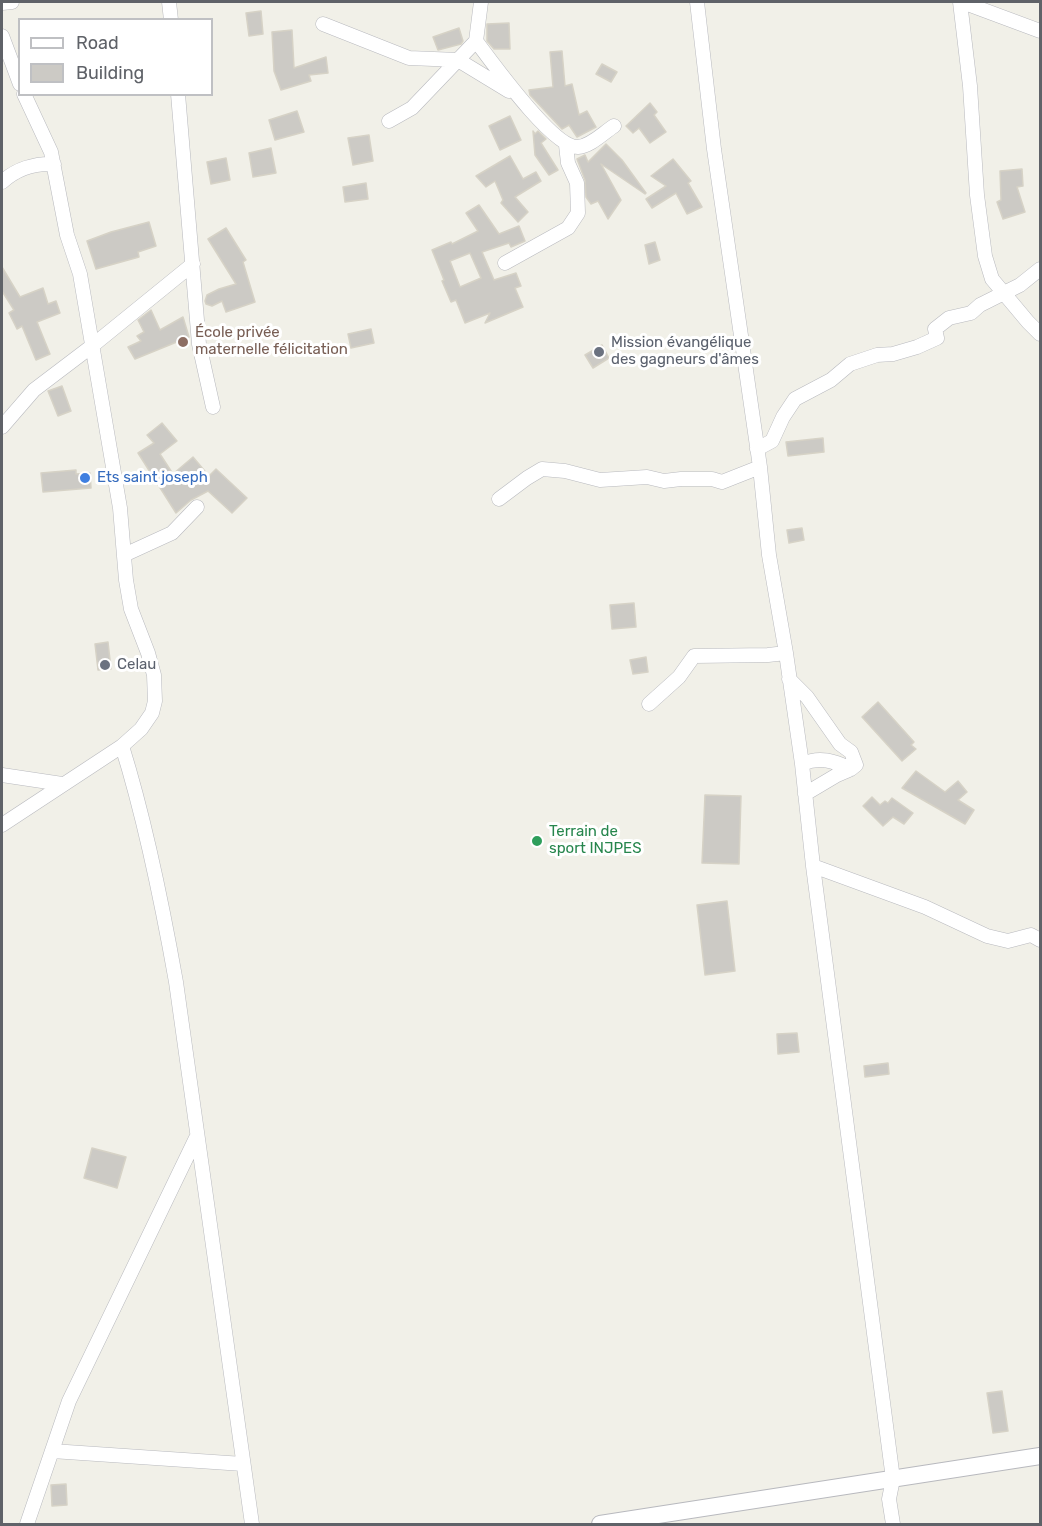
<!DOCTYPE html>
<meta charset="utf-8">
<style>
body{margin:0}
#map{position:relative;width:1042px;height:1526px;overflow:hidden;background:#f1f0e8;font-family:Rubik,sans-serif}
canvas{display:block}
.frame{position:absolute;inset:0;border:3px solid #5f6268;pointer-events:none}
.legend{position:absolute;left:18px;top:18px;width:195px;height:78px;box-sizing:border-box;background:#fff;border:2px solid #bfc0c3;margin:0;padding:8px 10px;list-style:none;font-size:18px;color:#5f6268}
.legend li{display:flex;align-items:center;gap:12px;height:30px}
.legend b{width:30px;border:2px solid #bfc0c3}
</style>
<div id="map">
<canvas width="1042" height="1526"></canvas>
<div class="frame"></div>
<ul class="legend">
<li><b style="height:8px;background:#fff"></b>Road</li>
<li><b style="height:16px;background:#cccac5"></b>Building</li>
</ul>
</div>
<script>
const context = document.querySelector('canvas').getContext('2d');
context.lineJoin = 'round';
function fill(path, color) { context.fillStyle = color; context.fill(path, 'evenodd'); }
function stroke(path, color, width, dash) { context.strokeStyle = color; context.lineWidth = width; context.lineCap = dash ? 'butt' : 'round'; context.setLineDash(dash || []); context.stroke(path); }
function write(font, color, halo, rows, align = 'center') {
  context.font = font + ' Rubik,sans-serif'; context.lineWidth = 6; context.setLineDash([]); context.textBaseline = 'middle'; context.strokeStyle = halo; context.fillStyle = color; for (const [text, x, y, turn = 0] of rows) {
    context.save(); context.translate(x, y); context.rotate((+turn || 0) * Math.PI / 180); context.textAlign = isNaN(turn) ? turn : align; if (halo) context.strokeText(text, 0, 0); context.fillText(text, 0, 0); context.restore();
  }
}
const building = new Path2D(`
 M261,11L263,34L249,36L246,13Z
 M509,23L510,49H494L487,41V24Z
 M459,28L463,41L461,44L438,50L433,37Z
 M292,30L294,68L326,57L328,73L309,75L311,81L281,90L274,71L272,32Z
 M562,51L565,86L572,84L579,115L587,111L596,127L577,137L569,125L562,129L560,127L530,95L529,90L553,87L550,52Z
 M602,64L617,72L611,82L596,74Z
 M650,103L657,112L654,115L666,132L650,143L639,128L633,133L626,126Z
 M297,111L304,132L275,140L269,120Z
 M510,116L521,140L500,150L489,126Z
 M533,131L535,134L538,131L546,139L541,143L558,170L549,175L535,155Z
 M369,135L373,161L353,165L348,138Z
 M606,144L622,160L646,193L645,194L601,164L621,200L608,219L598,201L591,204L586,197L585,180L577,159L585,155L588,162Z
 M271,148L276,173L253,177L249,153Z
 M510,156L523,179L536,172L541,181L515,197L528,212L518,222L501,203L503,200L495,181L486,187L476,176Z
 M226,158L230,180L211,184L207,162Z
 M673,159L691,181L688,183L702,207L687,214L676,193L652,208L646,199L666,186L651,176Z
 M1022,169L1023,186L1017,187L1025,212L1003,219L997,202L1001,200L1000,171Z
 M366,183L368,199L345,202L343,187Z
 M479,205L499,234L519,226L525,241L511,247L509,243L482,252L494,280L516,273L521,286L515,288L523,307L485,323L490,313L465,323L456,300L451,302L442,281L444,280L432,250L451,242L452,244L478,231L466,213ZM470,253L481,278L460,287L450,261Z
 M149,222L156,246L138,252L139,257L96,269L87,241L111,232Z
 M226,228L246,260L243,262L255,302L226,312L222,301L212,306L206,304L205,301L207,295L219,289L236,284L208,239Z
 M655,242L660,260L649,264L645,245Z
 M2,267L20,297L43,288L48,304L56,301L60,313L37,322L50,354L36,360L22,326L17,329L9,313L14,310L2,291Z
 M151,310L160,330L183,317L189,337L135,359L128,347L141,341L137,336L144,332L138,320Z
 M371,329L374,343L351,348L348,334Z
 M602,345L609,358L593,368L585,355Z
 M62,386L71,411L58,416L48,391Z
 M162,423L177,441L160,454L173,474L193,457L209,476L216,469L247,498L232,513L208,491L191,500L176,513L138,453L154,443L147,435Z
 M823,438L824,452L788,456L786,442Z
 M76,470V474L90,473L91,488L43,492L41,473Z
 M802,528L804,540L789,543L787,530Z
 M634,603L636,627L612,629L610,605Z
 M108,642L111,669L98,670L95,644Z
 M646,657L648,672L633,674L630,660Z
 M878,702L914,742L911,745L916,749L902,761L862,717Z
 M916,771L945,792L958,781L967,792L958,800L974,810L965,824L902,788Z
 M705,795L741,796L739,864L702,863Z
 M872,797L880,805L885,801L888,803L892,798L913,813L904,824L893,817L883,826L863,806Z
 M727,901L735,971L705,975L697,905Z
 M797,1033L799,1052L778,1054L777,1034Z
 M888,1063L889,1074L865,1077L864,1066Z
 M92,1148L126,1157L117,1188L84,1178Z
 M1002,1391L1008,1431L993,1433L987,1393Z
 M66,1484L67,1505L52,1506L51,1485Z`);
const minor = new Path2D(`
 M169,2L171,20
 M481,2L476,41C492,62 553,148 578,147C591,146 603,133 614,126
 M697,2L714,149L760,467L769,555L786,653L802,764L813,866L893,1479L889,1499L893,1524
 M960,2L970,86L977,195L985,256L992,279L1028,322L1040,334
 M962,2L1040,31
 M2,3L12,2
 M323,24L409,58L458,60L509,91
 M2,36L20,84
 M178,94L199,344L213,407
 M389,121L412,108L476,41
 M2,182C16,169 35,163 54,164
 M505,263L568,228L578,213L577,183L568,163L566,145
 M2,427L34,390L92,346L193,264
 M757,449L772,441L783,417L795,399L831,380L850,364L877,355L893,354L917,347L937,338L935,329L949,318L971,313L980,305L1020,285L1040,269
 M499,499L527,478L542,469L565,471L600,480L647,477L664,481L681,479H712L722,482L760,467
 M124,555L172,533L197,507
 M789,679L807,697L840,744L851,752L856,765L851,769C834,761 820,756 802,764
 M649,704L679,677L694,656L768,655L786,653
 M122,746C146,823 162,903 176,982L252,1524
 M2,775L62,784
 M805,794L837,775L851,769
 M2,825L122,746L141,729L152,713L155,701L154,675L148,653L131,609L126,580L120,508L80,274L67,235L51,152L24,94
 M813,866L925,907L987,936L1008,941L1031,935L1040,940
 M52,1451L243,1464
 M27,1524L69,1401L196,1138`);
const tertiary = new Path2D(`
 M600,1524L1040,1456`);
const markers = [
 [183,342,6,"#8d6e63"],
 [599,352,6,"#6b7280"],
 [85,478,6,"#3f7fe0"],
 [105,665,6,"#6b7280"],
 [537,841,6,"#2e9e5b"]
];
const educationNames = [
 ["École privée",195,333],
 ["maternelle félicitation",195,350]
];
const worshipNames = [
 ["Mission évangélique",611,343],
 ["des gagneurs d'âmes",611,360],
 ["Celau",117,665]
];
const shopNames = [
 ["Ets saint joseph",97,478]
];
const leisureNames = [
 ["Terrain de",549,832],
 ["sport INJPES",549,849]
];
fill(building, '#cccac5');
stroke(building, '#d6d2c6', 1.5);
stroke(minor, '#b8b9be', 15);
stroke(tertiary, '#b8b9be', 18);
stroke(minor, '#fff', 14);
stroke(tertiary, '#fff', 16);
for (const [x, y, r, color] of markers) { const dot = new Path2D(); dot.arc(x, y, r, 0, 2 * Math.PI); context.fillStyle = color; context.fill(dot); stroke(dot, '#fff', 2); }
write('15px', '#785e54', '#fff', educationNames, 'left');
write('15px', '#5b616d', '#fff', worshipNames, 'left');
write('15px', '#366cbe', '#fff', shopNames, 'left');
write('15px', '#27864d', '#fff', leisureNames, 'left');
</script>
